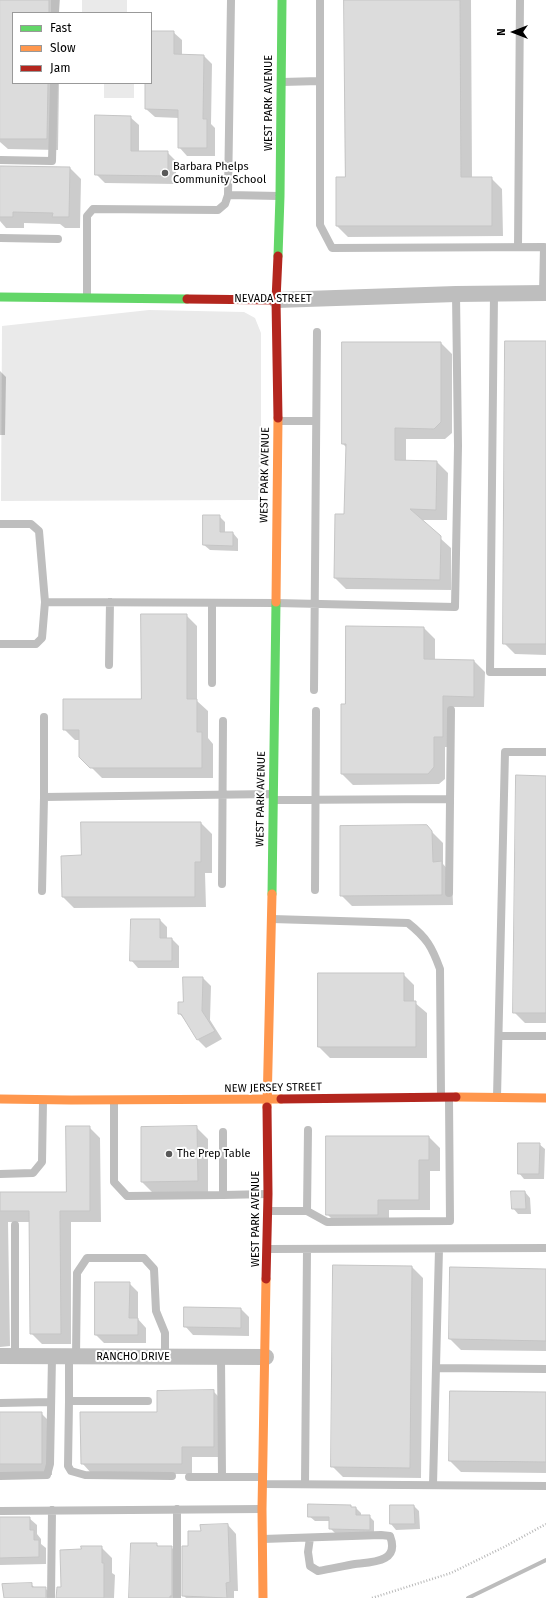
<!DOCTYPE html>
<style>
body{margin:0}
#map{position:relative;width:546px;height:1598px;overflow:hidden;background:#fff;font-family:"Fira Sans",sans-serif}
canvas{display:block}
.legend{position:absolute;left:12px;top:12px;width:140px;height:72px;box-sizing:border-box;background:#fff;border:1px solid #999;margin:0;padding:5px 7px;list-style:none;font-size:12px;color:#000}
.legend li{display:flex;align-items:center;gap:8px;height:20px}
.legend b{width:20px;border:1px solid #999}
.north{position:absolute;left:494px;top:12px;width:40px;height:40px;-webkit-text-stroke:3px #fff;paint-order:stroke;rotate:270deg;font-size:11px;font-weight:700;line-height:16px;text-align:center;color:#000}
.north::after{content:'';display:block;margin:auto;width:14px;height:18px;background:#000;clip-path:polygon(50% 0,100% 100%,50% 72%,0 100%)}
</style>
<div id="map">
<canvas width="546" height="1598"></canvas>
<ul class="legend">
<li><b style="height:5px;background:#63d668"></b>Fast</li>
<li><b style="height:5px;background:#ff974d"></b>Slow</li>
<li><b style="height:5px;background:#b3261e"></b>Jam</li>
</ul>
<div class="north">N</div>
</div>
<script>
const context = document.querySelector('canvas').getContext('2d');
context.lineJoin = 'round';
function fill(path, color) { context.fillStyle = color; context.fill(path, 'evenodd'); }
function stroke(path, color, width, dash) { context.strokeStyle = color; context.lineWidth = width; context.lineCap = dash ? 'butt' : 'round'; context.setLineDash(dash || []); context.stroke(path); }
function write(font, color, halo, rows, align = 'center') {
  context.font = font + ' "Fira Sans",sans-serif'; context.lineWidth = 4; context.setLineDash([]); context.textBaseline = 'middle'; context.strokeStyle = halo; context.fillStyle = color; for (const [text, x, y, turn = 0] of rows) {
    context.save(); context.translate(x, y); context.rotate((+turn || 0) * Math.PI / 180); context.textAlign = isNaN(turn) ? turn : align; if (halo) context.strokeText(text, 0, 0); context.fillText(text, 0, 0); context.restore();
  }
}
const green = new Path2D(`
 M82,0H127V13H82Z
 M104,83H134V98H104Z
 M149,310L244,312L255,318L261,333V465L258,500L1,501L2,326Z`);
const shadow = new Path2D(`
 M0,0H60L59,13H13V83H59L58,150L8,149L0,142Z
 M345,0H471L472,178H491L502,189L503,236L348,237L337,226V178H346Z
 M151,32H173L182,40V55L204,56L212,64L211,124L215,128V156H187L179,147V118L155,117L146,109V83H151Z
 M130,117L139,125V152H167L176,161V184L105,183L96,174Z
 M0,167L70,168L81,179L80,228H65L60,224L24,223V228H6L0,221Z
 M546,342V655L515,654L504,643Z
 M343,343H441L452,354V433L445,439H406V461L437,462L448,473L447,520H420L451,548V590L346,589L335,578L345,515L347,448L343,444Z
 M0,371L6,377L5,435H0Z
 M219,516L225,522V533H233L238,539V551L210,550L204,545Z
 M186,615L197,626V701L208,711V738L213,744V778H102L80,756V740H75L64,729L142,700Z
 M424,628L435,639V660L474,661L485,672L484,707H453L454,747H445V779L439,784L353,785L342,774L346,705Z
 M546,777V1023H525L514,1012Z
 M201,823L212,834V873H205L206,907L74,908L63,897Z
 M426,826L443,843V864L452,874L453,905L352,906L341,895Z
 M132,920H160L167,927V939H172L179,946V968H138L131,960Z
 M403,974L414,985V1002L427,1013V1058H330L319,1047Z
 M203,978L211,986L210,1020L222,1039L206,1048L198,1040L186,1021L179,1013L184,1003Z
 M89,1127L100,1138L101,1222H71V1344H42L31,1333L30,1222H8L10,1346L0,1347V1193H67Z
 M197,1128L208,1139V1192L153,1193L142,1182Z
 M429,1137L440,1148V1171H430V1210H389V1225H338L327,1214Z
 M539,1144L545,1149L544,1179H524L519,1173Z
 M525,1192L530,1198L531,1214H518L513,1208Z
 M412,1267L423,1278L421,1478L343,1477L332,1466Z
 M546,1270V1351L461,1350L450,1339Z
 M129,1283L138,1292V1319L146,1328V1343H104L96,1335Z
 M241,1309L249,1317V1336L193,1335L185,1326Z
 M213,1391L224,1402V1457H192V1474H92L82,1463L158,1413Z
 M546,1393V1473L461,1472L450,1461Z
 M0,1413H41L52,1424V1475H0Z
 M350,1506L352,1508H356L361,1513V1516H369L374,1521V1534L335,1533L330,1528V1521H315L309,1516Z
 M391,1506H414L419,1511L420,1529L396,1530L391,1524Z
 M0,1518H29L37,1525V1534L41,1539V1544L46,1548V1564L0,1565Z
 M228,1525L236,1534L238,1591H234V1598H186L184,1596L202,1532Z
 M156,1544L159,1547H171L179,1555V1598H130Z
 M101,1547L112,1558V1573L115,1575L114,1598H57L62,1588Z
 M31,1584L35,1588H45L55,1598H4L3,1585Z`);
const stream = new Path2D(`
 M468,1598L546,1560`);
const building = new Path2D(`
 M0,0H49V13H13V83H48L47,139H0Z
 M344,0H460L461,177H492V226H336V177H345Z
 M151,31H174V54L204,55L203,119H207V148H178V110L145,109V83H151Z
 M95,115L131,116V151H168V176L95,175Z
 M0,166L70,167L69,217H52L53,213L13,212V217H0Z
 M505,341H546V644H503Z
 M342,342H441V422L434,429L395,428V460L437,461L436,510L410,509L441,536L440,580L334,578L335,514H344L346,444H342Z
 M203,515H220V532H233V546L203,545Z
 M141,614H187V699H197V732H202V768H90L79,757V730H63V699H141Z
 M346,626L424,627V659L474,660V697L443,696V737H434V767L428,774H341V704H345Z
 M516,775L546,776V1013H513Z
 M81,822H201V862H195V897H62L61,856L81,855Z
 M427,825L432,831L433,862L442,861V895L340,896V826Z
 M131,919H160V938H172V961H130Z
 M318,973H404V1001H416V1047H318Z
 M183,977H203L202,1011L215,1031L197,1040L181,1014H178V1002H183Z
 M66,1126H90V1211H60L61,1334H30L29,1211H0V1192H66Z
 M197,1126L198,1181L141,1182V1127Z
 M326,1136H429V1160H419V1200H378V1215H326Z
 M518,1143H540L539,1174H518Z
 M511,1191H525L526,1209H512Z
 M333,1265L412,1266L410,1468L331,1467Z
 M450,1267L546,1269V1341L449,1339Z
 M95,1282H130L129,1318H138V1335H95Z
 M184,1307L241,1308V1328L184,1327Z
 M214,1390V1447H182V1464H81L80,1412H157V1391Z
 M450,1391L546,1392V1462L449,1461Z
 M0,1412H42V1464H0Z
 M308,1504L351,1505V1507H356V1515H370V1530L329,1529V1517H308Z
 M390,1505H414L415,1524H390Z
 M0,1517H30V1530H34V1540H39V1557L0,1558Z
 M228,1524L230,1582L226,1583L227,1598L182,1596V1546H188V1531H201L200,1525Z
 M131,1543H157V1546H172V1596H170V1598H129Z
 M81,1546H102V1563H104V1598H56L57,1587H61L60,1550L81,1549Z
 M32,1583V1587H46V1598H4L2,1584Z`);
const path = new Path2D(`
 M372,1598L451,1573L504,1547L546,1524`);
const lane = new Path2D(`
 M320,0V225L332,248L544,247L543,293
 M55,13V0
 M282,82L320,81
 M0,160L52,161L54,83
 M228,195L279,196
 M0,238L58,239
 M518,247L520,0
 M494,294L490,672H546
 M87,296V216L93,209L218,210L225,204L228,195L231,0
 M279,421H316
 M0,524H31L39,531L45,602L42,638L36,644H0
 M45,602L276,603L455,607L458,446L456,294
 M212,603V683
 M109,665L110,602
 M314,690L317,332
 M44,717V797
 M274,800L450,799
 M222,884L223,721
 M315,890L316,711
 M42,891L44,797L273,794
 M449,893L451,710
 M272,919L408,923C427,938 432,947 440,969L441,1096
 M499,1036H546
 M497,1097L505,752H546
 M114,1100V1182L127,1196L223,1195
 M223,1132V1195L268,1194
 M0,1174L33,1173L42,1162L43,1101
 M269,1211H307L327,1222L450,1221L449,1099
 M307,1211L308,1130
 M15,1225V1357
 M268,1249L546,1248
 M69,1357V1401H148
 M76,1357L77,1273L87,1258H144L154,1269L156,1311L165,1333V1357
 M221,1357L222,1477
 M436,1368L546,1369
 M69,1401L68,1466L71,1471L85,1475L172,1476
 M0,1403L51,1402
 M0,1476L47,1475L50,1464L52,1357
 M189,1477H263
 M264,1484L546,1486
 M305,1484L307,1249
 M433,1485L439,1249
 M177,1509V1598
 M0,1511L261,1509
 M263,1539L381,1535L390,1536C400,1562 373,1562 355,1564C343,1566 331,1569 318,1571L310,1566L308,1552L310,1538
 M51,1598L52,1510`);
const street = new Path2D(`
 M276,300L456,294L546,293
 M0,1356L266,1357`);
const fast = new Path2D(`
 M278,256L280,196L282,0
 M0,297L187,299
 M272,894L276,602`);
const slow = new Path2D(`
 M276,602L278,418
 M456,1097L546,1098
 M0,1099L71,1100L281,1099
 M267,1107L272,894
 M263,1598L262,1509L266,1279`);
const jam = new Path2D(`
 M278,256L276,300L278,418
 M187,299L276,300
 M281,1099L456,1097
 M266,1279L268,1194L267,1107`);
const markers = [
 [165,173,4,"#595959"],
 [169,1154,4,"#595959"]
];
const streetNames = [
 ["WEST PARK AVENUE",269,103,-90],
 ["NEVADA STREET",273,299],
 ["WEST PARK AVENUE",265,475,-89],
 ["WEST PARK AVENUE",261,799,-89],
 ["NEW JERSEY STREET",273,1088,-1],
 ["WEST PARK AVENUE",256,1219,-90],
 ["RANCHO DRIVE",133,1357]
];
const poiNames = [
 ["Barbara Phelps",173,167],
 ["Community School",173,180],
 ["The Prep Table",177,1154]
];
fill(green, '#eaeaea');
fill(shadow, '#0003');
stroke(stream, '#bcbcbc', 4);
fill(building, '#dcdcdc');
stroke(building, '#c5c5c5', 1);
stroke(path, '#b8b8b8', 2.5, [1, 2]);
stroke(lane, '#bebebe', 8);
stroke(street, '#bebebe', 16);
stroke(fast, '#63d668', 9);
stroke(slow, '#ff974d', 9);
stroke(jam, '#b3261e', 9);
for (const [x, y, r, color] of markers) { const dot = new Path2D(); dot.arc(x, y, r, 0, 2 * Math.PI); context.fillStyle = color; context.fill(dot); stroke(dot, '#fff', 1.5); }
write('11px', '#000', '#fff', streetNames);
write('11px', '#000', '#fff', poiNames, 'left');
</script>
